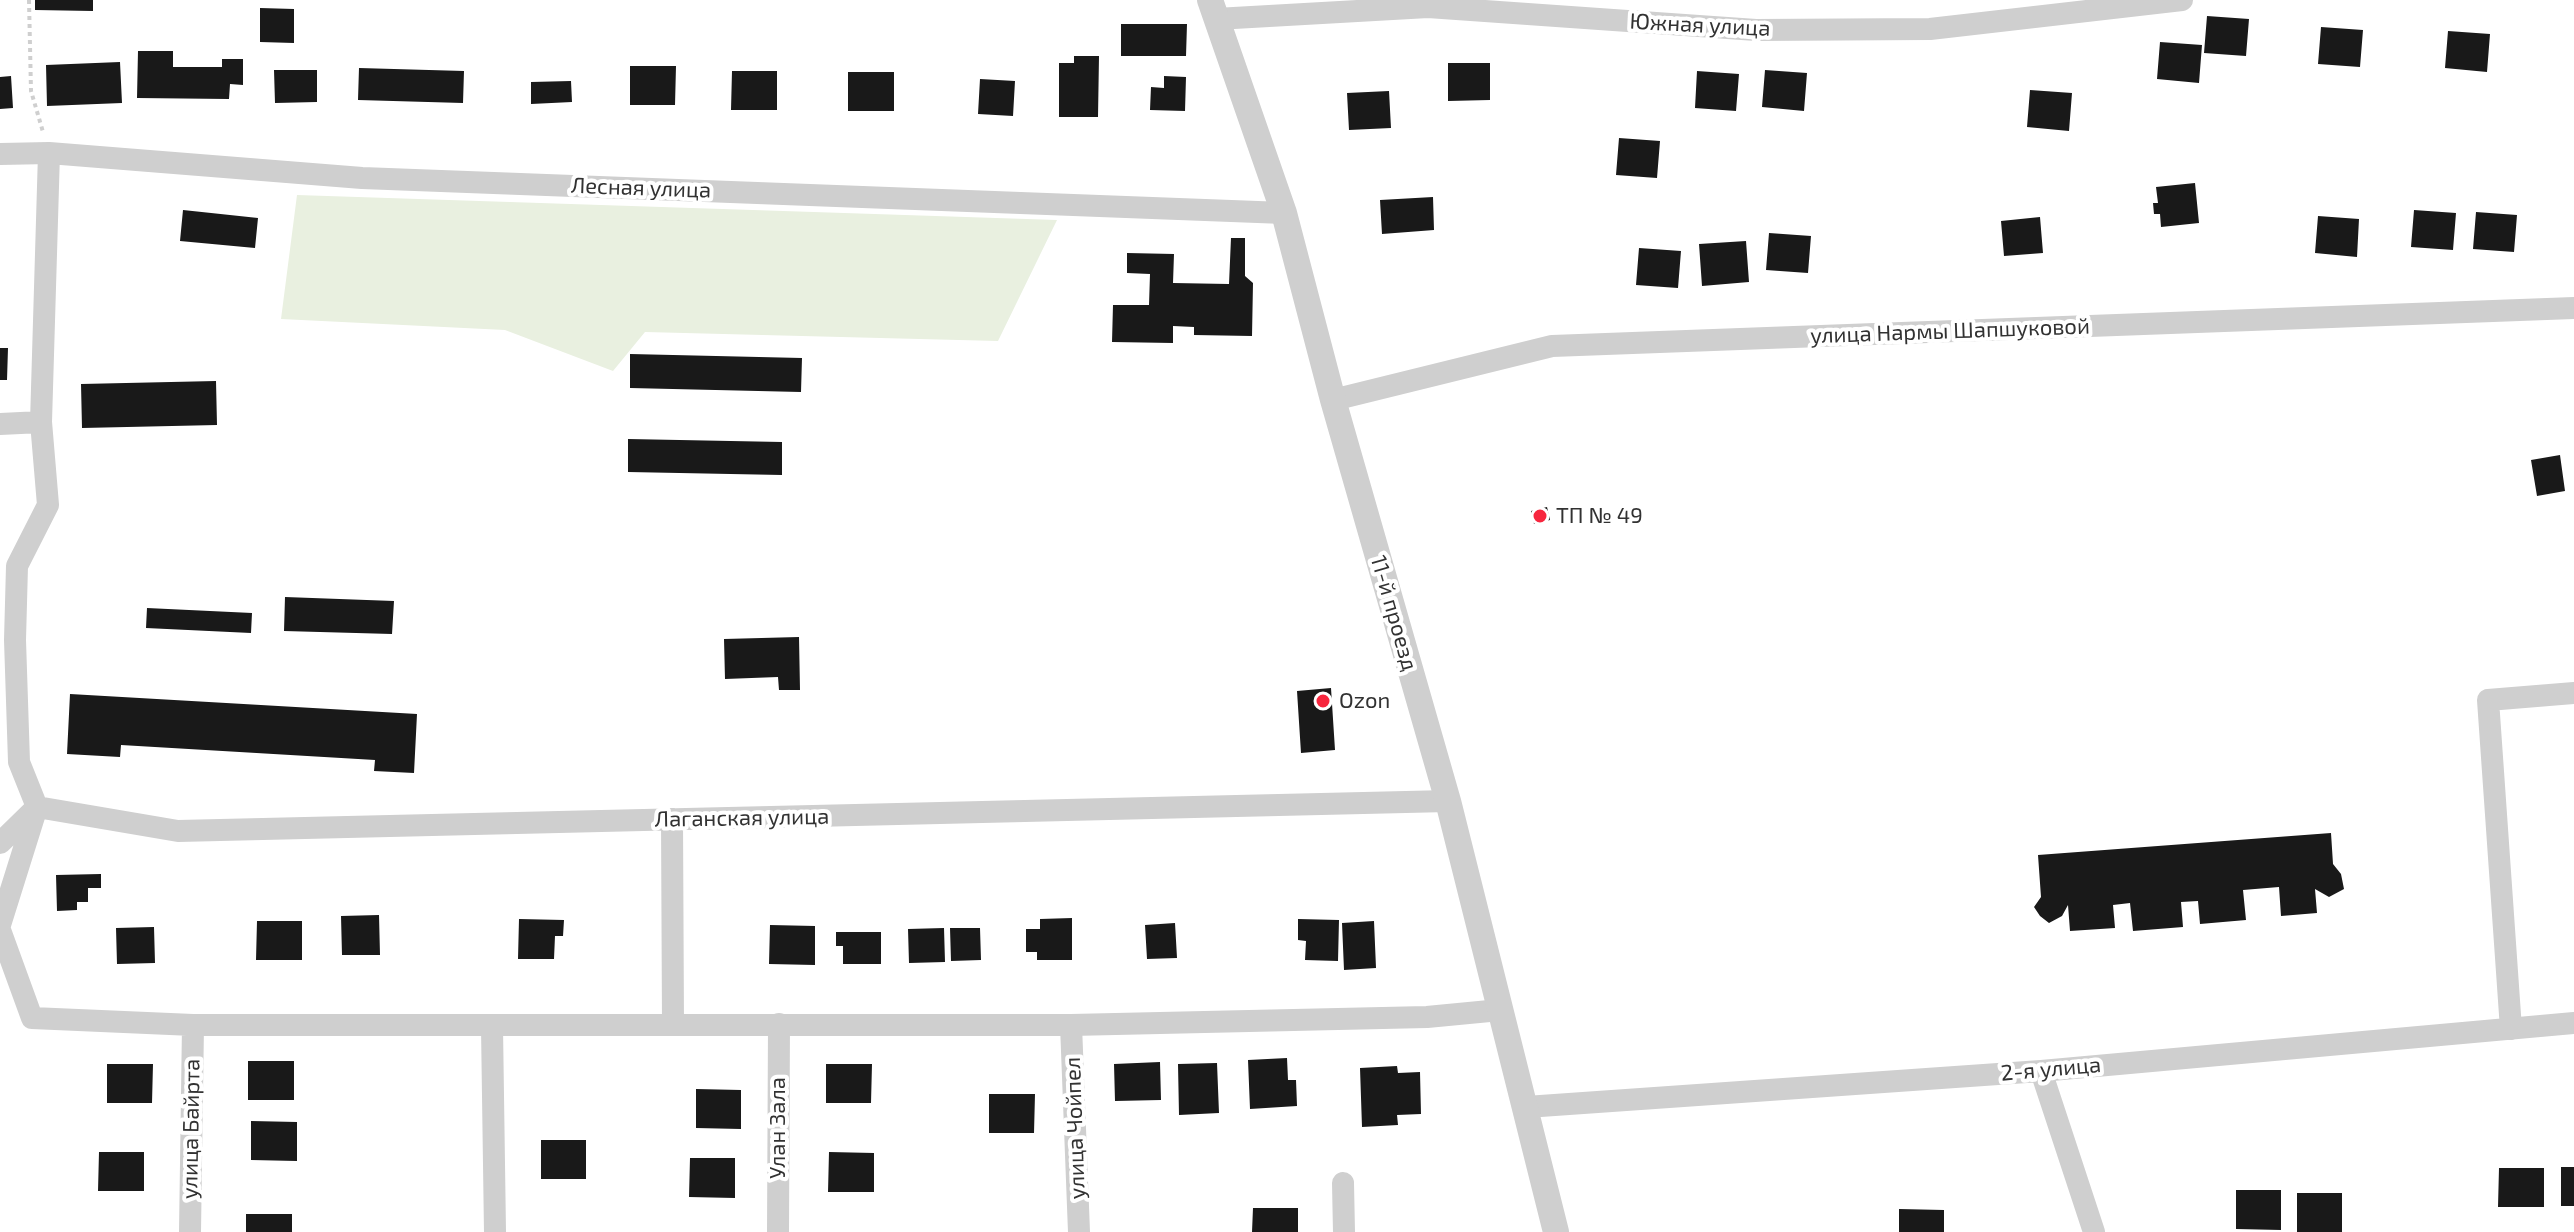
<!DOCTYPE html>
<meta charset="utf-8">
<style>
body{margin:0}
canvas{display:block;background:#fff}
</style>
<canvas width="2574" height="1232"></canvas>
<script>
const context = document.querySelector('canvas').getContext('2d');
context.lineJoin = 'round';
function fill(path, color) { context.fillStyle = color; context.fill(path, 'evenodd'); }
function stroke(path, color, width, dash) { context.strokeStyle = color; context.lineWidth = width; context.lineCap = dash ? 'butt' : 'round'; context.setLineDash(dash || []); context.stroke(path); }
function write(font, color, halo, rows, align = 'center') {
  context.font = font + ' "Exo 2",sans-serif'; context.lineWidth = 8; context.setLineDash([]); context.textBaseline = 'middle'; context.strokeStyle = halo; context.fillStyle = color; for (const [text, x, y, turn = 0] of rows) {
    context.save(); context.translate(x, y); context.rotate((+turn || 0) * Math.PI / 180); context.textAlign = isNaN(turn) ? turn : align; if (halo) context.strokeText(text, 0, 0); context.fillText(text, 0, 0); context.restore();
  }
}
const green = new Path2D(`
 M297,195L1057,220L998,341L645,332L613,371L505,330L281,319Z`);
const building = new Path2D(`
 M35,0H93V11L35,10Z
 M260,8L294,9V43L260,42Z
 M2207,16L2249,19L2246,56L2204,53Z
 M1121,24H1187L1186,56H1121Z
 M2321,27L2363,30L2360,67L2318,64Z
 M2448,31L2490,34L2487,72L2445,68Z
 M2160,42L2202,45L2199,83L2157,79Z
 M138,51H173V67H222V59H243V85L230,84L229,99L137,98Z
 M1074,56H1099L1098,117H1059V63H1074Z
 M120,62L122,103L47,106L46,65Z
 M1448,63H1490V100L1448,101Z
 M630,66H676L675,105H630Z
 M359,68L464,71L463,103L358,100Z
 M274,70H317V102L275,103Z
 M1765,70L1807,73L1804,111L1762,107Z
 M732,71H777V110H731Z
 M1697,71L1739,74L1736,111L1695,108Z
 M848,72H894V111H848Z
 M11,76L13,108L0,109V77Z
 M1164,76L1186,77L1185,111L1150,110L1151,87L1164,88Z
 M980,79L1015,81L1013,116L978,114Z
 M571,81L572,102L531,104V82Z
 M2030,90L2072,93L2069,131L2027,127Z
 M1389,91L1391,128L1349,130L1347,93Z
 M1619,138L1660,141L1657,178L1616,175Z
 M2195,183L2199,223L2161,227L2160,214H2154L2153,203H2158L2156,187Z
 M1433,197L1434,230L1382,234L1380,200Z
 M183,210L258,218L255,248L180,241Z
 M2414,210L2456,213L2453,250L2411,247Z
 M2476,212L2517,215L2514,252L2473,249Z
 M2318,216L2359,219L2357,257L2315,253Z
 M2040,217L2043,253L2004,256L2001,221Z
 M1769,233L1811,236L1808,273L1766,270Z
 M1231,238H1245V276L1253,283L1252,336L1194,335V327L1173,326V343L1112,342L1113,305H1149L1150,274L1127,273V253L1174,254L1173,283L1229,284Z
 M1746,241L1749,282L1702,286L1699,244Z
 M1639,248L1681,251L1678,288L1636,285Z
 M0,348H8L7,380H0Z
 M630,354L802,358L801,392L630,388Z
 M216,381L217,425L82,428L81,384Z
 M628,439L782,442V475L628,472Z
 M2560,455L2565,491L2537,496L2531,460Z
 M1547,507L1550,520L1534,524L1531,511Z
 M285,597L394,601L392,634L284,631Z
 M147,608L252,613L251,633L146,628Z
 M799,637L800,690H779L778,677L725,679L724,639Z
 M1331,688L1335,750L1301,753L1297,691Z
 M70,694L417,714L414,773L374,771L375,760L121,745L120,757L67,754Z
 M2331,833L2333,864L2341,874L2344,889L2329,897L2315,889L2317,913L2281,916L2279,887L2243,890L2246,920L2200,924L2198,901L2181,902L2183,927L2133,931L2130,903L2113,905L2115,928L2070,931L2068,905L2062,916L2049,923L2040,916L2034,907L2041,897L2038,855Z
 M101,874V888H88V902H77V910L57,911L56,875Z
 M379,915L380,955H342L341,916Z
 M1072,918V960H1037V952H1026V929H1040V919Z
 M519,919L564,920L563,936H555L554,959H518Z
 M1298,919L1339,920L1338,961L1305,960L1306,941L1298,940Z
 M257,921H302V960H256Z
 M1374,921L1376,968L1344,970L1342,923Z
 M1175,923L1177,958L1147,959L1145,925Z
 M770,925L815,926V965L769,964Z
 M154,927L155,963L117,964L116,928Z
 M944,928L945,962L909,963L908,929Z
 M950,928H980L981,960L951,961Z
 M836,932H881V964H843V946H836Z
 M1287,1058L1288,1080H1296L1297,1106L1250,1109L1248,1060Z
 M248,1061H294V1100H248Z
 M1160,1062L1161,1100L1115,1101L1114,1064Z
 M1217,1063L1219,1113L1179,1115L1178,1064Z
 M107,1064H153L152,1103H107Z
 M826,1064H872L871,1103H826Z
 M1397,1066L1398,1073L1420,1072L1421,1114L1397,1115L1398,1125L1362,1127L1360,1068Z
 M696,1089L741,1090V1129L696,1128Z
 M989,1094H1035L1034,1133H989Z
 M251,1121L297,1122V1161L251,1160Z
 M541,1140H586V1179H541Z
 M99,1152H144V1191H98Z
 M829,1152L874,1153V1192H828Z
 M690,1158H735V1198L689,1197Z
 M2561,1167H2574V1206H2561Z
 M2499,1168H2544V1207H2498Z
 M2236,1190H2281V1230L2236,1229Z
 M2297,1193H2342V1232H2297Z
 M1253,1208H1298V1232H1252Z
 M1899,1209L1944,1210V1232H1899Z
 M246,1214H292V1232H246Z`);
const path = new Path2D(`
 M29,0L31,91L43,132`);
const minor = new Path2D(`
 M1216,19L1428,7L1756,30L1930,29L2182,0
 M0,154L49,153L362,178L1284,213
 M1333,400L1552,346L2574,308
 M0,424L41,422
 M37,807L178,831L1448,801
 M672,819L673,1025
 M0,843L33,811
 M0,925L37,807L19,762L15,640L17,566L48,505L41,422L49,153
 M0,930L32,1018L193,1025H1071L1427,1017L1500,1010
 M1071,1025L1079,1232
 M492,1027L495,1232
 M2511,1029L2488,700L2574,693
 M2041,1071L2094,1232
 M1526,1107L2041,1071L2574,1023
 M1343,1183L1344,1232
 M190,1232L193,1025
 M778,1232L779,1024`);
const tertiary = new Path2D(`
 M1210,0L1284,213L1333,400L1448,801L1556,1232`);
const markers = [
 [1540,516,8,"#f7263e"],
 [1323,701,8,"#f7263e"]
];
const streetNames = [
 ["Южная улица",1700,25,3],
 ["Лесная улица",641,188,2],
 ["улица Нармы Шапшуковой",1950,331,-2],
 ["11-й проезд",1394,613,74],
 ["Лаганская улица",742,818,-1],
 ["2-я улица",2051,1069,-5],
 ["Улан Зала",778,1128,-90],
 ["улица Чойпел",1075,1128,-92],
 ["улица Байрта",191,1129,-89]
];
const poiNames = [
 ["ТП № 49",1556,516],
 ["Ozon",1339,701]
];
fill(green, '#e9f0e0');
fill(building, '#191919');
stroke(path, '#cfcfcf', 4, [4, 4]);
stroke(minor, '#cfcfcf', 22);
stroke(tertiary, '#cfcfcf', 26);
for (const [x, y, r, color] of markers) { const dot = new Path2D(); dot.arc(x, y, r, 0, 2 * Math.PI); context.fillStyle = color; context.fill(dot); stroke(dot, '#fff', 3); }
write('22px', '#323232', '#fff', streetNames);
write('22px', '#323232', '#fff', poiNames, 'left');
</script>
